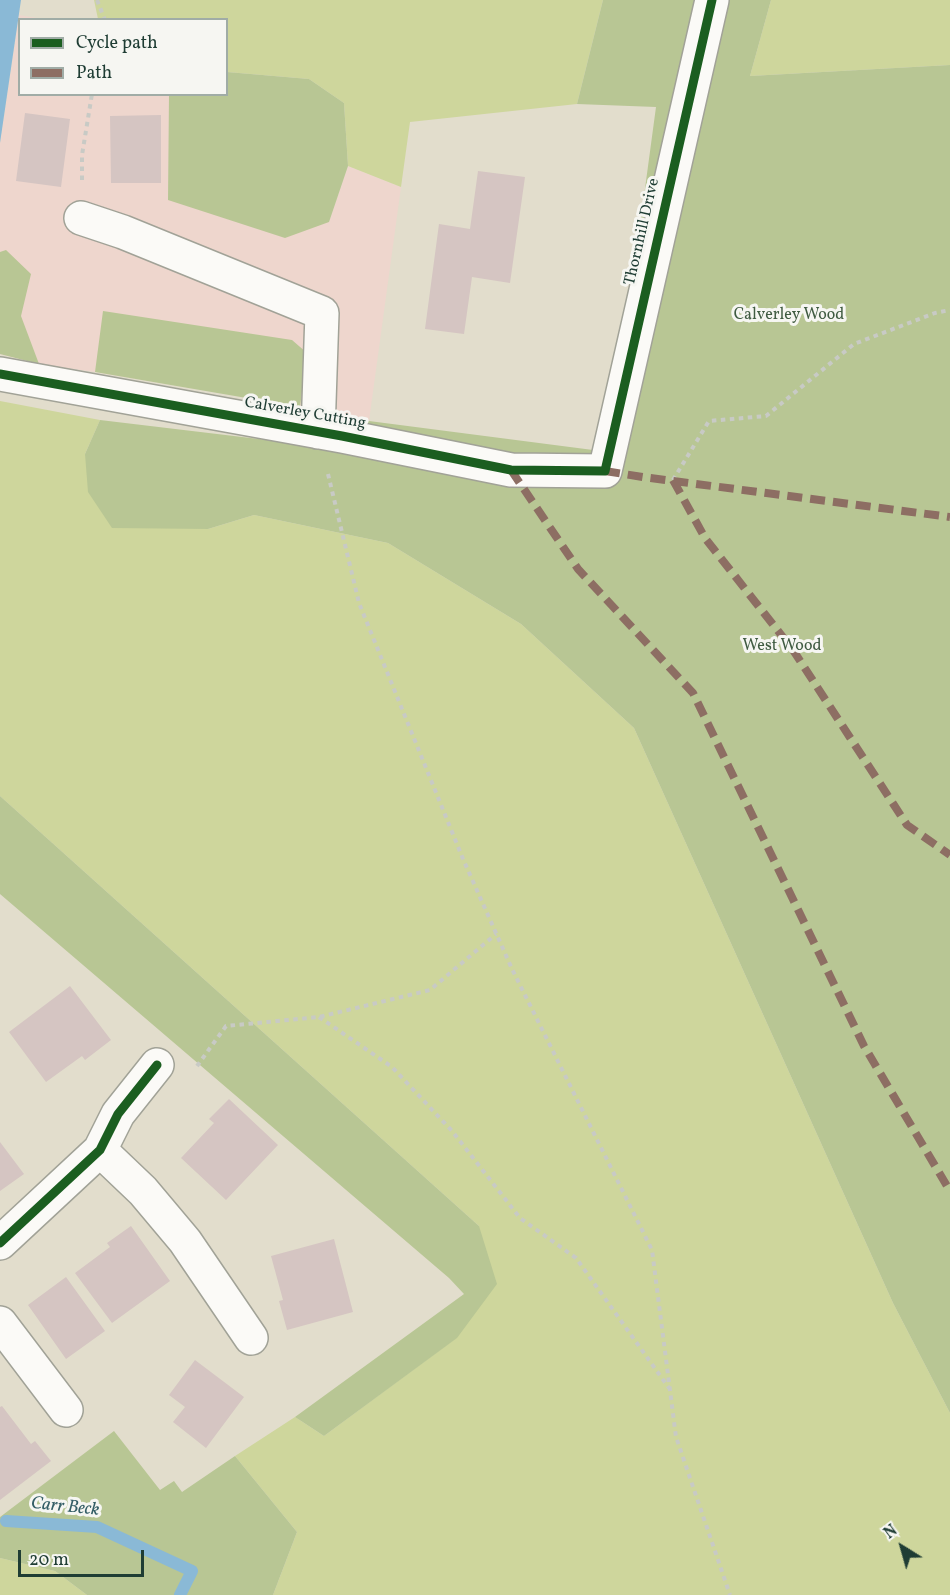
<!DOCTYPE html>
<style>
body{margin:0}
#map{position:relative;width:950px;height:1595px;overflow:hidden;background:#e2ddcc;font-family:Vollkorn,serif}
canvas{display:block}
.legend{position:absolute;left:18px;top:18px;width:210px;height:78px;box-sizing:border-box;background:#f6f6f2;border:2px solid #a0aca6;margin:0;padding:8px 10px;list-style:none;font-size:18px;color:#1f3d34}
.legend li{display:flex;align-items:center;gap:12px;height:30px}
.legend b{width:30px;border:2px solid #a0aca6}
.north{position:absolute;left:872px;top:1517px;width:60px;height:60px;-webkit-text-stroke:4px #f6f6f2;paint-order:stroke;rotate:323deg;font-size:16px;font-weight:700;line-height:24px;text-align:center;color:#1f3d34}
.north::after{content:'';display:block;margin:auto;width:21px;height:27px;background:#1f3d34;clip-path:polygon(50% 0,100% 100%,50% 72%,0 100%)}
.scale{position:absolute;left:18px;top:1550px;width:126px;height:27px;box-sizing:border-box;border:3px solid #1f3d34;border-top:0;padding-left:8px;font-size:18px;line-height:21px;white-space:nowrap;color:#1f3d34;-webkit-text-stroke:4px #f6f6f2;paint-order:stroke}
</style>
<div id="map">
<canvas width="950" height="1595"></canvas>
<ul class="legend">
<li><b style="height:8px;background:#1b5e20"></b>Cycle path</li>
<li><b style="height:8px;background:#8d6e63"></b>Path</li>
</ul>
<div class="north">N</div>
<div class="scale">20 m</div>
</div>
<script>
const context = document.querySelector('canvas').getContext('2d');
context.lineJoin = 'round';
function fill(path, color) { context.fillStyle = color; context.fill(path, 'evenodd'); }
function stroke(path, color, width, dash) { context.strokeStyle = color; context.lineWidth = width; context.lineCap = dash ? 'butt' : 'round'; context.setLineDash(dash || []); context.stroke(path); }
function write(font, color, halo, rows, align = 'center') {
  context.font = font + ' Vollkorn,serif'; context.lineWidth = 6; context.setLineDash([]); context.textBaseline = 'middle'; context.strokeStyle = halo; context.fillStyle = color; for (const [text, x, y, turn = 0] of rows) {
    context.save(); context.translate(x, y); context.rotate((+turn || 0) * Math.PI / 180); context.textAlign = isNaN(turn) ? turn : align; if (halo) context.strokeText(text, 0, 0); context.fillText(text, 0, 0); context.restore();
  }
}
const built = new Path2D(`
 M19,15L43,19L20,20V94L169,95V200L329,222L348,166L401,187L369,421L299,406L95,372L39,364L0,354V143Z`);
const green = new Path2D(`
 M94,0H603L577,104L410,122L401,187L348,166L344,103L309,79L227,72L226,20L98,19Z
 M771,0H950V65L750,76Z
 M0,401L100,420L85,454L208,529L254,515L388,543L521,624L634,728L893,1303L950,1413V1595H273L297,1532L235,1456L295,1417L324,1436L456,1338L479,1226L0,796Z
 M0,1558L55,1571L87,1595H0Z`);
const forest = new Path2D(`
 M603,0H771L750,76L950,65V1413L893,1303L634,728L521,624L388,543L254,515L208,529L112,528L88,492L85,454L100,420L284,442L299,407L95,372L103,311L292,340L307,353L300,407L369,421L593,450L629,307L656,107L577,104Z
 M227,72L309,79L344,103L348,166L329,222L285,238L168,200L169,95L226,94Z
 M6,250L31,274L21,316L39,364L0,354V252Z
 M0,796L479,1226L497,1284L457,1338L324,1436L295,1417L464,1294L449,1278L0,894Z
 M114,1431L160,1490L174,1481L182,1492L235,1456L297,1532L273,1595H87L55,1571L0,1558V1517Z`);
const water = new Path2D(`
 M0,0H21L0,143Z`);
const stream = new Path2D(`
 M6,1521L97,1527L192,1571L180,1595`);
const building = new Path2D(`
 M25,113L70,119L61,187L16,181Z
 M161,115V183H111L110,116Z
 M478,171L525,177L510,283L472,277L464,334L425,329L439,224L470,229Z
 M70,986L111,1040L85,1060L82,1056L46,1082L9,1032Z
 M229,1099L278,1145L226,1200L181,1158L214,1123L209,1119Z
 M0,1142L24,1174L0,1191Z
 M131,1226L170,1281L112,1323L75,1273L110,1247L107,1243Z
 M334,1239L353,1312L287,1330L279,1301L283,1300L271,1256Z
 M66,1277L105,1331L66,1359L28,1305Z
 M195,1360L244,1397L206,1448L173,1422L185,1407L169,1395Z
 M2,1406L31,1444L35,1441L51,1461L0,1500V1407Z`);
const path = new Path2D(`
 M97,0L105,20
 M82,180V155L92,94
 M328,474L359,603L463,859L512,969L652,1250L676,1437L730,1595
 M673,480L709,421L766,416L854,344L935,313L950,310
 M319,1017L392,1067L452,1131L520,1218L576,1258L669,1388
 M197,1066L226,1026L319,1017L430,990L496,934`);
const minor = new Path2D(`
 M81,218L123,232L322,313L318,432
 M0,374L342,436L511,470L605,471L712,0
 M100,1150L143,1191L185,1241L251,1338
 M0,1243L100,1150L118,1114L157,1065
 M0,1323L66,1410`);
const quiet = new Path2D(`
 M511,470L578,569L693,693L864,1046L950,1191
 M605,471L643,477L950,517
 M673,480L705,538L793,650L907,825L950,855`);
const cycleway = new Path2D(`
 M0,374L342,436L511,470L605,471L712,0
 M0,1243L100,1150L118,1114L157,1065`);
const streetNames = [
 ["Thornhill Drive",643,232,-77],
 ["Calverley Cutting",305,414,10]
];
const parkNames = [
 ["Calverley Wood",789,316],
 ["West Wood",782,647]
];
const waterNames = [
 ["Carr Beck",65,1508,6]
];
fill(built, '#eed6cd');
fill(green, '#ced69c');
fill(forest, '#b8c694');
fill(water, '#8ab9d6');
stroke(stream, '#8ab9d6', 12);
fill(building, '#d5c5c2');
stroke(minor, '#a1a297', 36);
stroke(path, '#c8cac5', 4, [4.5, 4.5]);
stroke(minor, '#fbfaf7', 33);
stroke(quiet, '#8d6e63', 8, [15, 8]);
stroke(cycleway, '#1b5e20', 9);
write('16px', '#1f3d34', '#f6f6f2', streetNames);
write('16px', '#3f5b41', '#f6f6f2', parkNames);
write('italic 18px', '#345e66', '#f6f6f2', waterNames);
</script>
